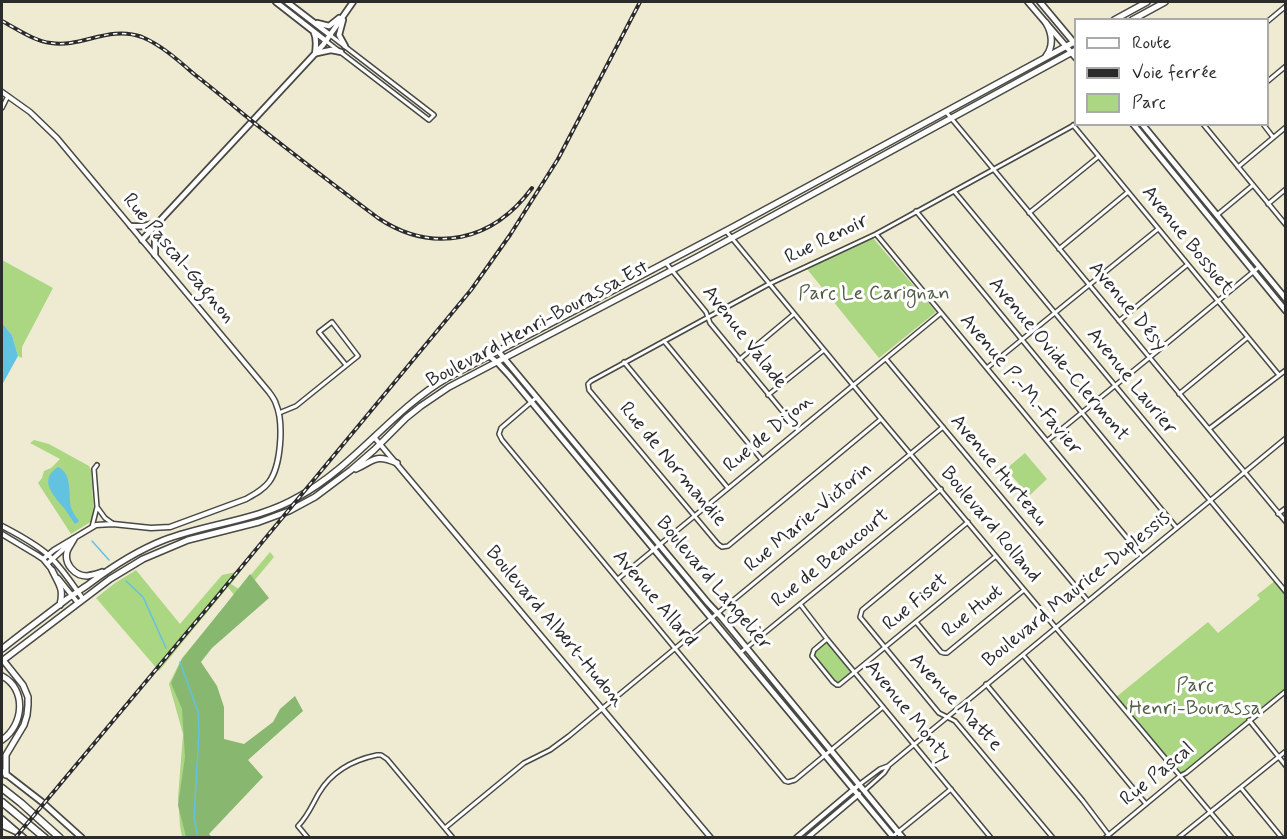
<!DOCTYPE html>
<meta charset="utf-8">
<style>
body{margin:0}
#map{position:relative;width:1287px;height:839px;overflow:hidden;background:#efebd3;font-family:Mynerve,sans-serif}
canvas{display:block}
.frame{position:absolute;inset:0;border:3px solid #2b2b2b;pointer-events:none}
.legend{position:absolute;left:1074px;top:18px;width:195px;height:108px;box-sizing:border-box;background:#fff;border:2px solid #aaa;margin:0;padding:8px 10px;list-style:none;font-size:18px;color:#2b2b2b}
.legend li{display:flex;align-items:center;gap:12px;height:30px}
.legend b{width:30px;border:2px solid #aaa}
</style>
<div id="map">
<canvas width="1287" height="839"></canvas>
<div class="frame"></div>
<ul class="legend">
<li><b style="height:8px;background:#fff"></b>Route</li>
<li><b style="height:8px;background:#2b2b2b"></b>Voie ferrée</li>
<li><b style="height:16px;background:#abd682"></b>Parc</li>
</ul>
</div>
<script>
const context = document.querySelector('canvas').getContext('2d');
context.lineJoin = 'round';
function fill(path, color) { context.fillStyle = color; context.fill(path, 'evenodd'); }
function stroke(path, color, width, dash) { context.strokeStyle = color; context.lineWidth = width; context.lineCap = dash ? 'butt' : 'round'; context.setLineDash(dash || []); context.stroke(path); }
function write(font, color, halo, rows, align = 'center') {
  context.font = font + ' Mynerve,sans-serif'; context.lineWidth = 6; context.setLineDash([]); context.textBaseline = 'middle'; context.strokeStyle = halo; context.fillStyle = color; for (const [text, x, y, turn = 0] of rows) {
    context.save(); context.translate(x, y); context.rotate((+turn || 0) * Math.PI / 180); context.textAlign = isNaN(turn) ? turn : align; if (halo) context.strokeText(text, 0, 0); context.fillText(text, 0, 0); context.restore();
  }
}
const green = new Path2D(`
 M873,238L936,312L879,358L807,269Z
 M2,260L53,288L22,347V358L18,356L12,335L2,323Z
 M34,440L49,444L89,466L91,470L94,515L92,521L71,534L38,483L42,478L44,471L51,468L60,459L30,443Z
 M1025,453L1047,479L1029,496L1006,469Z
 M270,552L274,557L189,659L207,837H182L180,826L178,798L183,734L169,684L182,658L234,595L228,587L159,671L96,598L115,583L136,570L180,624L222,575L241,571L231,584L239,589Z
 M1276,580L1285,592V690L1180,776L1115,698L1208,622L1218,633L1260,599L1257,595Z
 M827,639L855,672L841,684L837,685L813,658L814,650Z`);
const forest = new Path2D(`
 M250,574L269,598L212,648L201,662L217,686L224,707V739L244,744L273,722L280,709L295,696L303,711L248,760L263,777L209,834L212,837H186L178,805L185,757L182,709L171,683L182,659Z`);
const water = new Path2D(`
 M2,323L12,335L18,356L2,385Z
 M58,467C73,474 68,494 71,508C73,513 76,517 79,521L75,524C71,519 68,513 64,508C53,495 38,480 58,467Z`);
const stream = new Path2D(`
 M92,541L109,560
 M126,581L143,597L166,648
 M180,662L198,712L199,732L194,818L198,838`);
const minor = new Path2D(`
 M1268,21L1286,6
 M326,41L429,120L434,115L330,35
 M1268,81L1286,66
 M2,108L8,96
 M946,112L1286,522
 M1203,124L1286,225
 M1263,124L1273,137
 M1073,125L1279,375
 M1238,167L1286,127
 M954,191L1286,592
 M1268,204L1286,189
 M916,211L1176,527
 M1029,213L1098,157
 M1217,215L1252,186
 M726,231L881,419L1232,838
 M876,234L1142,556
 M1059,249L1128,192
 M666,263L706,312L710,323L798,430
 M1119,321L1187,265
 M664,341L762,460
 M886,359L1088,601
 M739,360L794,314
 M624,362L728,488
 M987,368L1158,229
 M1179,394L1247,338
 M768,395L824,350
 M537,397L501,428L499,434L502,440L785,781L788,782L795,780L883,707
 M279,413L296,406L358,356L332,322L319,332L346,365
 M881,419L728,546L722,547L718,544L589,390L588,384L591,381L769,284L876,234L1076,124
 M1209,429L1286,370
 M1047,441L1149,358L1259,267
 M97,507L105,518L112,523
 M1278,514L1286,508
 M968,522L862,610L860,617L939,713L955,721L1053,838
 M92,527L97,507L94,469L97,465
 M618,579L941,313
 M800,604L827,639L991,838
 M916,622L941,652L944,653H947L1024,590
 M827,639L814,650L812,656L833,682L837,685H839L996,556
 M740,653L941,489
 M1023,655L1146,804
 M986,684L1083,801L1108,834
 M1249,720L1286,766
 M860,784L880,769L888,766L1286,438
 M1241,788L1282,838
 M865,790L884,773L888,767
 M445,828L524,763L550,750L569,736L943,427
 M892,837L951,789
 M308,838L298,826C308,816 312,805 319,793C332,771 353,760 377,755H381L387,759L453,838
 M1105,838L1180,776L1186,773L1286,691
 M1178,838L1286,751`);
const tertiary = new Path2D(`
 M2,92L30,112L57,138L269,392C272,396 275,400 276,404C284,423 281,466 269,482C263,490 255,494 246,499L170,527L151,528L113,524L96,525L54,550L43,559
 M374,437L711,838
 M2,526C17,534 33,542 47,554C61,566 72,584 83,599
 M2,534L37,555L43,559L52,570
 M47,564L69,544
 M58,578L78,603
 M796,838L860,784
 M807,838L859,794`);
const secondary = new Path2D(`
 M276,2L326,41
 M287,2L330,35
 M1028,2L1076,58
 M1040,2L1076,45
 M343,20L339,35L345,46
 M317,23L329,26L339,18
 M314,33C317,39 316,47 315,54
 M317,53L331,50L341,52
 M1133,124L1286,311
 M1142,124L1286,299
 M131,226C142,227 149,226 159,221
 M142,240L323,45L353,2
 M155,255V236L159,225
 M498,351L708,603L722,618L903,838
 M489,356L497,362L509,375L894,838
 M2,771L42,802L82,838
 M2,819L24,838`);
const primary = new Path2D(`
 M1114,20L1147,2
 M1132,20L1165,2
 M1046,56C1054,46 1052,33 1046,23
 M356,469C375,460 375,454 397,463
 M74,539C72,543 68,548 67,552C64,564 75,576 87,576C92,575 97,574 102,572
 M52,570C59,585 64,588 60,605
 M2,649C23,632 45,616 67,599C74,594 82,589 89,584C113,566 136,551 164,540C208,523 257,521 298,497C355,466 392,410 447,378L733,227L1076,41
 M3,660L23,685L28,697V705L27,715L24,725L6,755V775
 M2,661L110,579L143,559L188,540L259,522L289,511L315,497L351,470L374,450L406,418L421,406L449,387L699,256L1076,50
 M2,676C27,689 24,725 2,740
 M2,825L15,831`);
const motorway = new Path2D(`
 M2,788L21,803L60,838
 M2,802L45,838`);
const rail = new Path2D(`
 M2,21C17,29 34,41 51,43C81,48 109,25 142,37C161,45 178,60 194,74C212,88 230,103 247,117C290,152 334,185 378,218C434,255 493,241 532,188
 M15,838L215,599L471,290L510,235L558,159L640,2`);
const streetNames = [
 ["Rue Renoir",827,240,-26],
 ["Avenue Bossuet",1187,241,51],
 ["Rue Pascal-Gagnon",178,259,50],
 ["Avenue Désy",1127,307,50],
 ["Boulevard Henri-Bourassa Est",538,325,-28],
 ["Avenue Valade",744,338,52],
 ["Avenue Ovide-Clermont",1058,360,50],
 ["Avenue Laurier",1131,382,51],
 ["Avenue P.-M.-Favier",1020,385,50],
 ["Rue de Dijon",769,434,-40],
 ["Rue de Normandie",672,465,50],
 ["Avenue Hurteau",998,471,50],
 ["Rue Marie-Victorin",809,518,-40],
 ["Boulevard Rolland",990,525,50],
 ["Rue de Beaucourt",831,559,-39],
 ["Boulevard Langelier",713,584,50],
 ["Boulevard Maurice-Duplessis",1077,590,-39],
 ["Avenue Allard",654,599,50],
 ["Rue Fiset",916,603,-40],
 ["Rue Huot",973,612,-39],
 ["Boulevard Albert-Hudon",554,627,50],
 ["Avenue Matte",955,703,47],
 ["Avenue Monty",907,712,51],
 ["Rue Pascal",1158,775,-39]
];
const parkNames = [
 ["Parc Le Carignan",874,295],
 ["Parc",1195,687],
 ["Henri-Bourassa",1195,710]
];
fill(green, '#abd682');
fill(forest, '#88b770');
fill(water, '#62c2e0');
stroke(stream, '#62c2e0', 1.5);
stroke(minor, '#484844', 6);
stroke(tertiary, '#484844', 7);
stroke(secondary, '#484844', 8);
stroke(primary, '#484844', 8);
stroke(motorway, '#484844', 9);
stroke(minor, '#fff', 3);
stroke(tertiary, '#fff', 4);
stroke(secondary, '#fff', 4.5);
stroke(primary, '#fff', 5);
stroke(motorway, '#fff', 6);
stroke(rail, '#2b2b2b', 4);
stroke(rail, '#fff', 1.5, [4.5]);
write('20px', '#2b2b2b', '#fff', streetNames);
write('20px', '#515e45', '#fff', parkNames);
</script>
